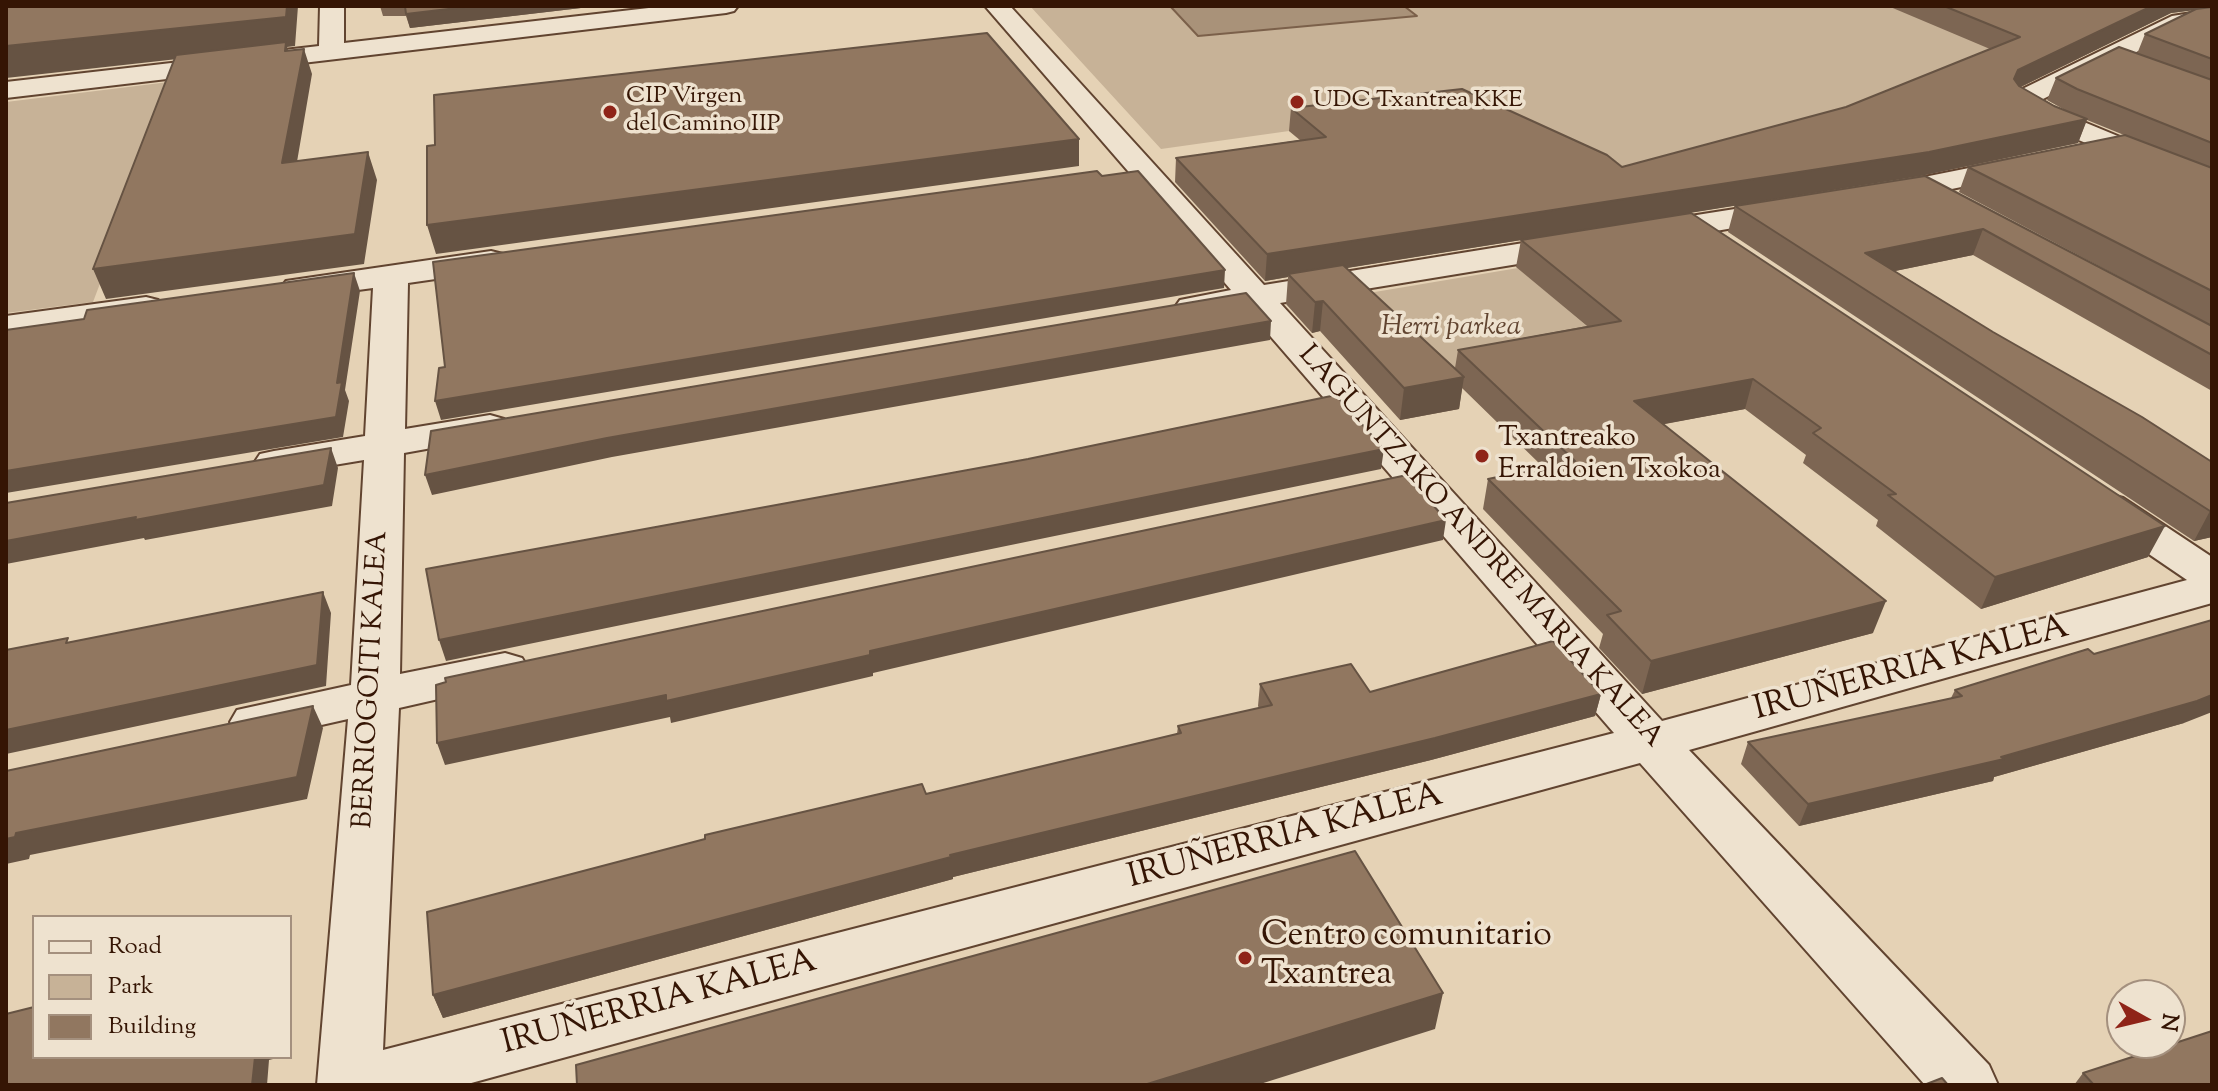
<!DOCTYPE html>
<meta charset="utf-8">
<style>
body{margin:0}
#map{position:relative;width:2218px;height:1091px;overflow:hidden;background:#e5d2b5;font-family:"Sorts Mill Goudy",serif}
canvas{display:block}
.frame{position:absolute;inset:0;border:8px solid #351504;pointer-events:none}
.legend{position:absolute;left:32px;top:915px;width:260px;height:144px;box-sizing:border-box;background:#eee2cf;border:2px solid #a4907e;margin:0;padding:10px 14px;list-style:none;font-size:24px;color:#351504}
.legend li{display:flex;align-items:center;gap:16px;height:40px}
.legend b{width:40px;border:2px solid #a4907e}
.north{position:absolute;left:2106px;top:979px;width:80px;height:80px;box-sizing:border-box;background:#eee2cf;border:2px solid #a4907e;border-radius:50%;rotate:98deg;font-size:22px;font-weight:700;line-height:32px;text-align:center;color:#351504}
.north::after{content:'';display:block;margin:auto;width:28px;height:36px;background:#8f2418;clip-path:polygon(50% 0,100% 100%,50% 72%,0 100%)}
</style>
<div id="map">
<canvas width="2218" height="1091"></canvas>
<div class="frame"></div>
<ul class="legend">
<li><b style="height:10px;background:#eee2cf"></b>Road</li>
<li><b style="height:22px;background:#c7b297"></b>Park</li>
<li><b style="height:22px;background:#917760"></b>Building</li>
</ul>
<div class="north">N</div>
</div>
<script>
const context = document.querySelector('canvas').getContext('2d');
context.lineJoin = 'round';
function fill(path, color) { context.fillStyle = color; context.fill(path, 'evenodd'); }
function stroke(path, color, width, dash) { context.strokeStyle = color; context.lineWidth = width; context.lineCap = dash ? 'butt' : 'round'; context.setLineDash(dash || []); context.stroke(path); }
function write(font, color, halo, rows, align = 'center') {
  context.font = font + ' "Sorts Mill Goudy",serif'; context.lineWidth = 7; context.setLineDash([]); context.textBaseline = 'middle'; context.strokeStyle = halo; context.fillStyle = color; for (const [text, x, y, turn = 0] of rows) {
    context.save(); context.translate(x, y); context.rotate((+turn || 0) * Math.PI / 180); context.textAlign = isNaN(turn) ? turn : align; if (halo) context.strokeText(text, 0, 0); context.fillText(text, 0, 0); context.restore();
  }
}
const green = new Path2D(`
 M1030,6H1170L1198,36L1416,15L1404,6H2117L2149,18L1430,252L1289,131L1161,149Z
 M177,81L93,302L6,313V102Z
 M1518,268L1696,418L1616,434L1552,375L1431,383L1321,301Z`);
const water = new Path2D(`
 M1170,6H1404L1417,16L1198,36Z`);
const minor = new Path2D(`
 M320,6H344V43L666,6H738L734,11L726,13L6,98V82L319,46Z
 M985,6H1010L1264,285L1579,234L1590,237L1595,244L1590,251L1579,254L1280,303L1662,721L2187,580L2093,516L2087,507L2093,498L2108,494L2123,498L2212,557V603L1689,750L1989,1065L1998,1085H1925L1640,763L464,1085H317L348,719L255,740L237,734L230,722L237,710L351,685L364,460L274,475L260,472L254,463L260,454L274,451L365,436L373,288L298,298L286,295L281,288L286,281L491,251L503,254L508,261L503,268L491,271L408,283L405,429L490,415L504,419L510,427L504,435L404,453L400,674L505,653L522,658L529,669L522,680L399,708L383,1050L1614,733L1246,308L1192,317L1180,314L1175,307L1180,300L1231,290Z
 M2212,10V24L2186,27L2041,100L2067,115L2212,175V195L2047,127L2012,106L2008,100L2012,94L2172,16Z
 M2024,157L2034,160L2039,166L2034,172L1879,204L1868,201L1864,195L1868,189L1879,186Z
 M1792,200L1803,202L1808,209L1803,216L1646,243L1635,240L1630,233L1635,226L1646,223Z
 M146,297L158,300L163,307L158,314L6,338V316Z`);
const wall = new Path2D(`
 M380,6H598L410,28L406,16H383Z
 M1888,6H2212V326L1959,192L1968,167L2124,135L2087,120L2078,143L1920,176L1669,216L2148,557L1981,609L1876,526L1878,520L1803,463L1806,455L1745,409L1663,424L1873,633L1642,694L1599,648L1603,634L1483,509L1488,479L1543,467L1462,388L1459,409L1400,420L1320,331L1312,333L1286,304L1288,277L1265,281L1175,182L1176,158L1300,140L1289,131L1291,108L1622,167L1846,107L1990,49ZM2193,10L2145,34L2137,54L2056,78L2047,100L2065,110L2054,106L2021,87L2171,13ZM1521,240L1516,267L1587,326L1458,350L1455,368L1346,268Z
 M1925,176L2212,355V391L1973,255L1895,271L1993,332L2212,462V537L2194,541L1728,232L1735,206Z
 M1260,684L1370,692L1601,694L1595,716L1431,760L953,877V879L443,1018L433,995L705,839L926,794L1177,734L1178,726L1259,708L1258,706Z
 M1955,690L2184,723L1994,777L1993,781L1799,826L1741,764L1748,742L1951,698Z
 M2083,1073L2212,1085H2074Z`);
const shadedWall = new Path2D(`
 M287,6H298L295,46L287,47L294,67L285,51L286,47L6,78V46Z
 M474,6H598L410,28L406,14Z
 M2152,6H2212V8L2171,13L2010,92L2018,70Z
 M304,49L312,74L292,191L282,163Z
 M2087,119L2078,143L1920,176L1291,277L1288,274V277L1265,281L1267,254Z
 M1079,139V166L436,254L427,225Z
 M368,152L377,180L364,264L106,299L93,269Z
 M1983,229L1973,255L1856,279L1865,253Z
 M1225,270L1224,288L441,420L435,401Z
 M354,273L360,291L345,390L349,401L343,437L6,493V471L337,383Z
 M1323,301L1320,331L1312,333L1315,302Z
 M1271,321L1270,340L612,457L432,495L425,475L607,438Z
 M1464,377L1459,409L1400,420L1404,388Z
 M1753,379L1745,409L1627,431L1634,401Z
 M331,448L338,468L332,506L145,540L144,538L6,564V541Z
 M1384,449L1381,469L446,661L439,640Z
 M2212,510V537L2194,541L2210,511Z
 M1446,520L1443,540L873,673V676L671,723L670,717L445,765L437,743L870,651Z
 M2165,526L2148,557L1981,609L1995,577Z
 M323,592L331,613L326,686L6,754V730Z
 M1886,601L1873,633L1642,694L1651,661Z
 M1601,694L1595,716L1431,760L953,877V879L443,1018L433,995L950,855Z
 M2212,695V712L2184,723L1994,777L1993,781L1799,826L1808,804Z
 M313,706L323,728L307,799L30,855L29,859L6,864V839L16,833Z
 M1443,993L1435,1029L1257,1085H1144Z
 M255,1057H281L269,1060L267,1085H252Z`);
const building = new Path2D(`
 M6,6H287L286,17L6,46Z
 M405,6H474L406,14Z
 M1944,6H2152L2018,70L2014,79L2019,86L2054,106L2087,119L1929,152L1267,254L1176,158L1326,137L1291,108L1462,89L1607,155L1622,167L1846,107L2020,37Z
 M2212,7V59L2145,34L2196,9Z
 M987,33L1079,139L427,225V146L435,145L434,95Z
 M286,42L285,51L304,49L282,163L368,152L355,234L93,269L176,55Z
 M2119,47L2212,80V143L2077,89L2056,78Z
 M2125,135L2212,168V291L1968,167Z
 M1097,171L1102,176L1138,171L1225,270L435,401L439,368L445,367L433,262Z
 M1925,176L2212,326V355L1983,229L1865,253L1993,332L2142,417L2212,462V510L2210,511L1735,206Z
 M1691,213L2165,526L1995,577L1888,495L1896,494L1813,433L1821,428L1753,379L1634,401L1886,601L1651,661L1607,615L1621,611L1488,479L1575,461L1458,350L1621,321L1521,240Z
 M1343,265L1464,377L1404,388L1323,301L1315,302L1288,274Z
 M354,273L337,383L342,382L336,417L6,471V330L84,319L87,310Z
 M1246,293L1271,321L607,438L425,475L431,431Z
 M1336,395L1384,449L439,640L426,569L1028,459Z
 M331,448L324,485L135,520L136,517L6,541V503Z
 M1407,475L1446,520L870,651V655L666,701V695L437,743L436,685L446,682L445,678Z
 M323,592L317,665L6,730V650L68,638L66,643Z
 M2212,620V695L2197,701L2001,757L2004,759L1808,804L1748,742L1962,696L1955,690L2088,649L2094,654Z
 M1553,641L1601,694L1435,738L950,855L951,857L433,995L427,912L705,839V835L922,784L926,794L1181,733L1178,726L1272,705L1260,684L1351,664L1370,692Z
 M313,706L297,777L16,833L15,837L6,839V771Z
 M1355,851L1443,993L1144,1085H577L576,1065Z
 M34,1007V1057H255L252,1085H6V1014Z
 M2212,1031V1085H2094L2083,1073Z
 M1942,1078L1948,1085H1924Z`);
const markers = [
 [1297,102,8,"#8f2418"],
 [610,112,8,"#8f2418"],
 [1482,456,8,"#8f2418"],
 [1245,958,8,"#8f2418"]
];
const farPoinames = [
 ["CIP Virgen",626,98],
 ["del Camino IIP",626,126],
 ["UDC Txantrea KKE",1313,102]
];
const parkNames = [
 ["Herri parkea",1451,329]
];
const poiNames = [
 ["Txantreako",1498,440],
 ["Erraldoien Txokoa",1498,472]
];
const streetNames = [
 ["LAGUNTZAKO ANDRE MARIA KALEA",1479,548,48],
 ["BERRIOGOITI KALEA",373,680,-87]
];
const nearStreetnames = [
 ["IRUÑERRIA KALEA",1912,671,-15],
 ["IRUÑERRIA KALEA",1286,839,-15],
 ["IRUÑERRIA KALEA",660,1005,-15]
];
const nearPoinames = [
 ["Centro comunitario",1261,938],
 ["Txantrea",1261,977]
];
fill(green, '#c7b297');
fill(water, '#a99279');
stroke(water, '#7b604a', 2);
stroke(minor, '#614430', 4);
fill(minor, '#eee2cf');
fill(wall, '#7d6653');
fill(shadedWall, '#665343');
fill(building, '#917760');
stroke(building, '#665343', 2);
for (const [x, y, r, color] of markers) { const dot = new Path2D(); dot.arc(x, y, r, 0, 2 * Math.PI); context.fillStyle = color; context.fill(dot); stroke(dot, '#eee2cf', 3); }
write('24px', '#351504', '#eee2cf', farPoinames, 'left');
write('italic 28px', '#614430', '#eee2cf', parkNames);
write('28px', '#351504', '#eee2cf', poiNames, 'left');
write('28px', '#351504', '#eee2cf', streetNames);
write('34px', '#351504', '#eee2cf', nearStreetnames);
write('34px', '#351504', '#eee2cf', nearPoinames, 'left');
</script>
